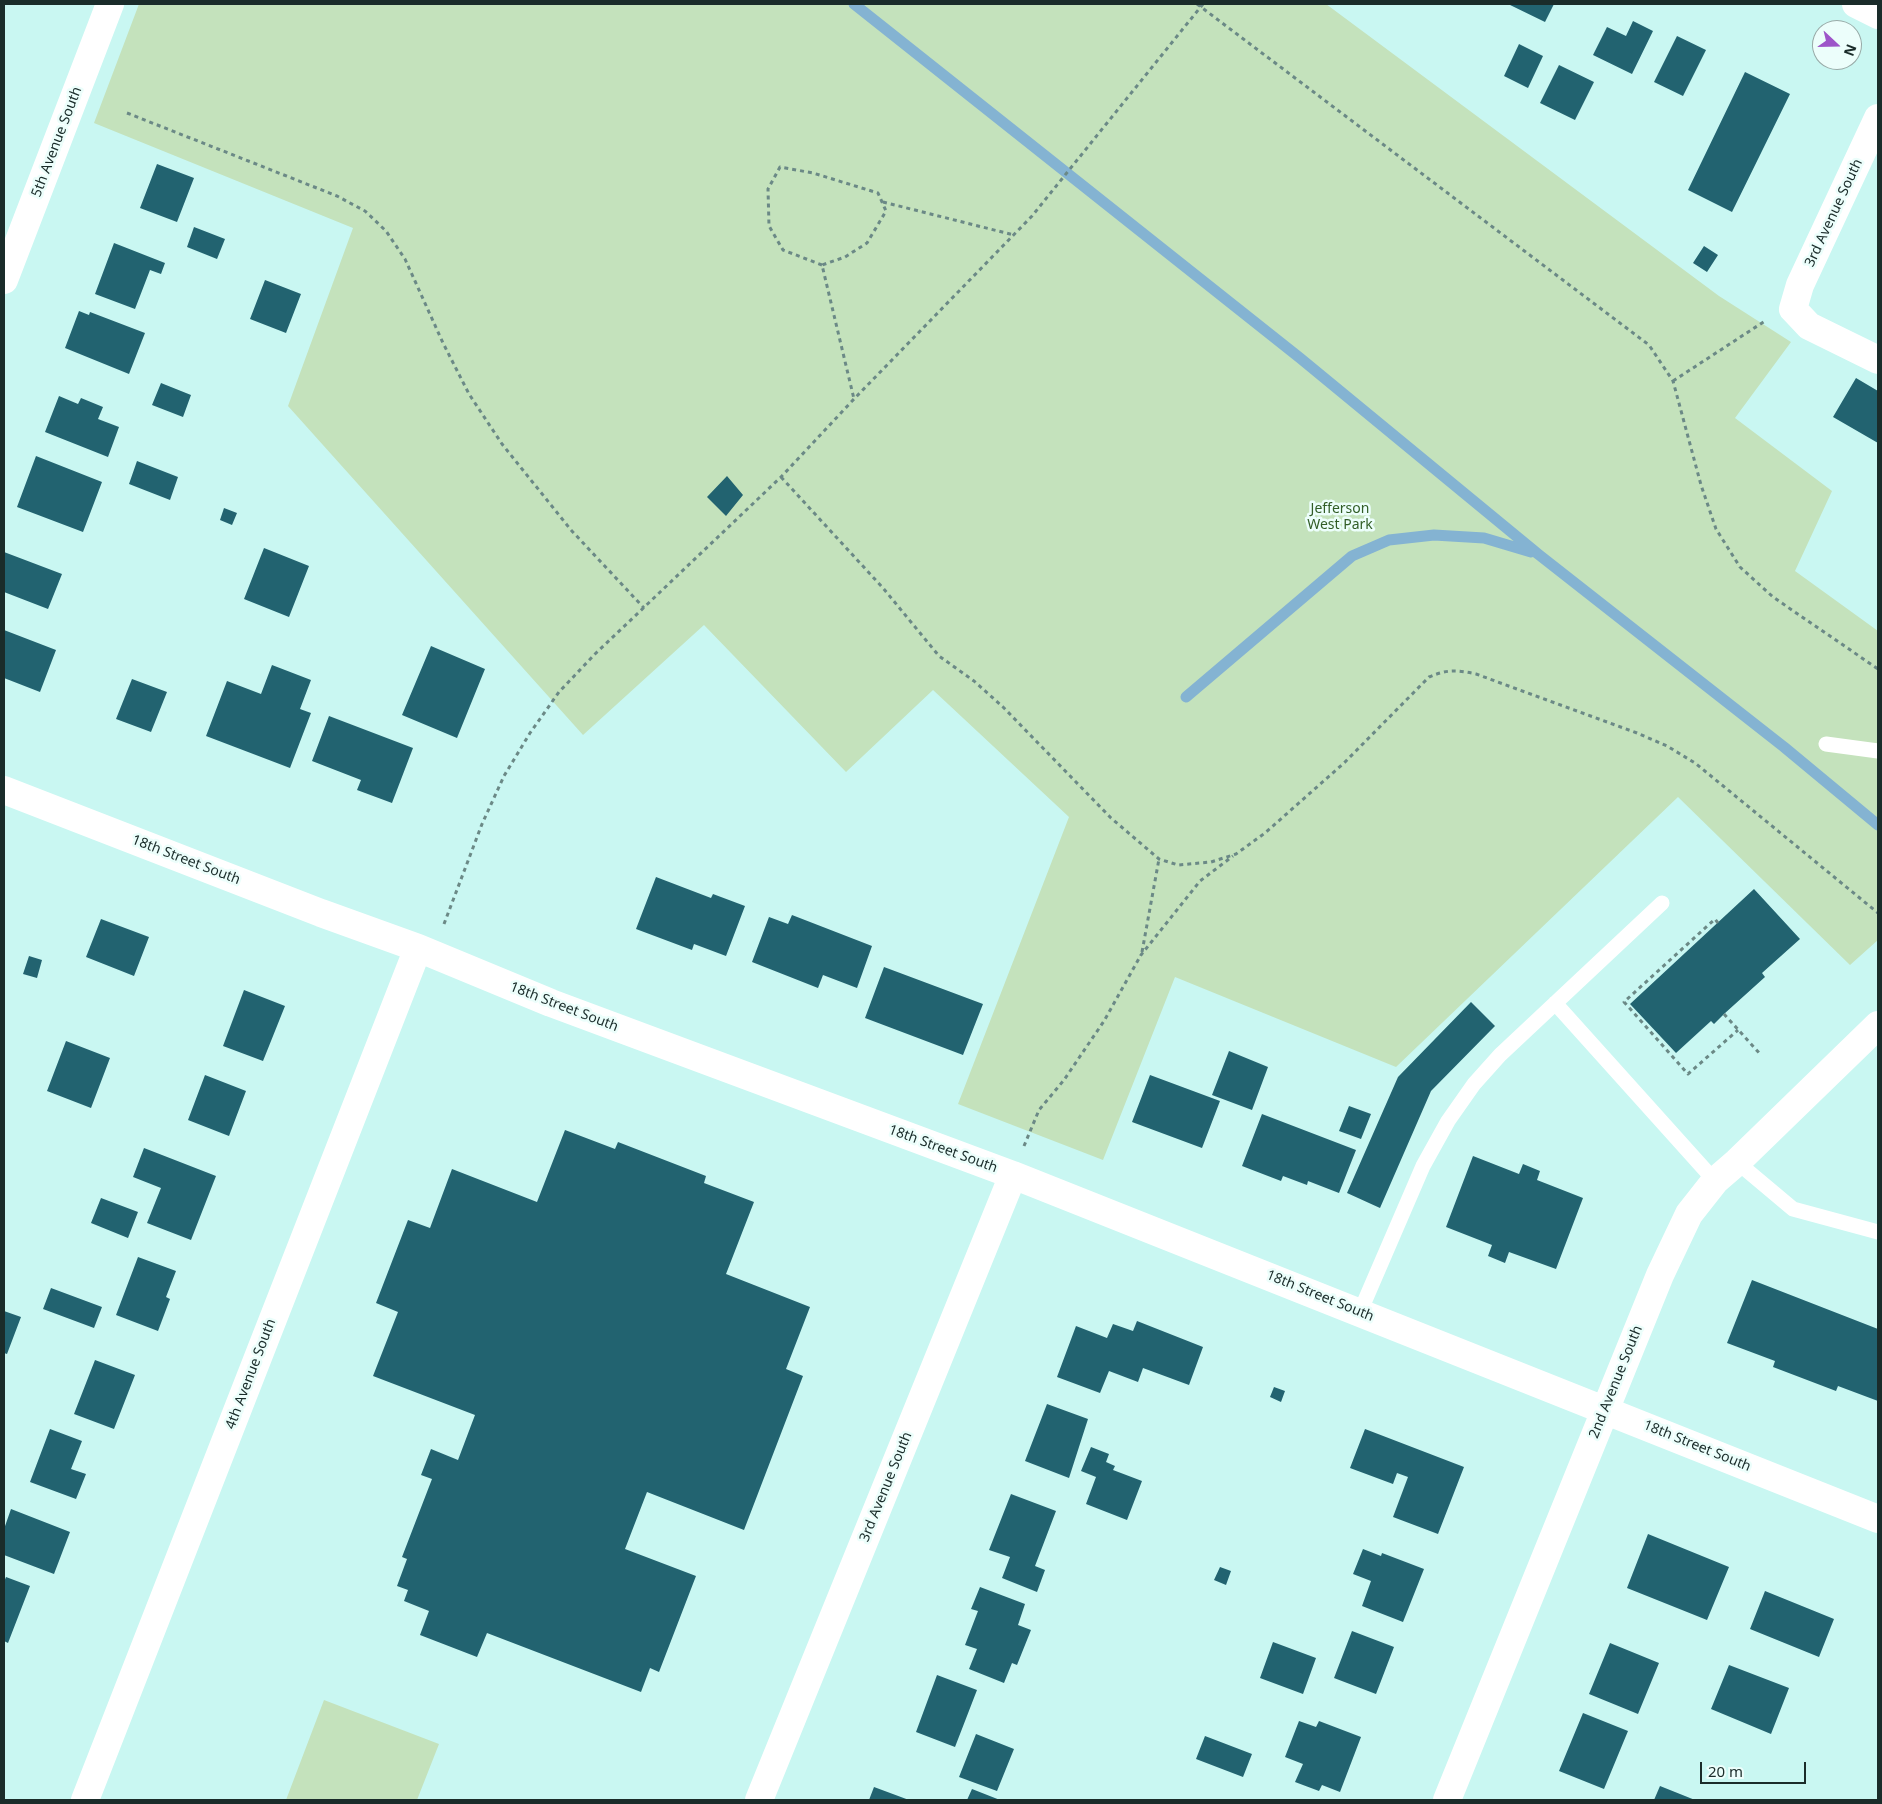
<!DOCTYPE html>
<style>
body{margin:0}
#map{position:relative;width:1882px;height:1804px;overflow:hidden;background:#c9f7f2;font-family:"Noto Sans",sans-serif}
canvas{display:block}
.frame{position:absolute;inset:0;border:5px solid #1a2c2a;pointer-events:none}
.north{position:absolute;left:1812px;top:20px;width:50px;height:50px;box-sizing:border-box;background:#ecfefb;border:1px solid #98aaa7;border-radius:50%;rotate:111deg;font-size:14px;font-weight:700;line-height:20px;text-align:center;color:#1a2c2a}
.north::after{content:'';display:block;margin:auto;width:18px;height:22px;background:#9d55c9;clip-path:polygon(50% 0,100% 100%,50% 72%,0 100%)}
.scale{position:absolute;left:1700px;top:1762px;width:106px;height:22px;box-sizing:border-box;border:2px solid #1a2c2a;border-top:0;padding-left:6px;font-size:15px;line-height:18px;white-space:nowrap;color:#1a2c2a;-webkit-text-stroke:4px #ecfefb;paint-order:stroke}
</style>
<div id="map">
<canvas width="1882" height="1804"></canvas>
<div class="frame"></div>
<div class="north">N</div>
<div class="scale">20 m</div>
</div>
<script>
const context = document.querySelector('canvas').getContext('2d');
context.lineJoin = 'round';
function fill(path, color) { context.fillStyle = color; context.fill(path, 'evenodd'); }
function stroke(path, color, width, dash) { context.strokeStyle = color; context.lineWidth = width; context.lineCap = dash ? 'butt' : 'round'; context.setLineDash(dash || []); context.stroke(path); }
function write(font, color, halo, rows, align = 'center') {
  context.font = font + ' "Noto Sans",sans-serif'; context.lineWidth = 5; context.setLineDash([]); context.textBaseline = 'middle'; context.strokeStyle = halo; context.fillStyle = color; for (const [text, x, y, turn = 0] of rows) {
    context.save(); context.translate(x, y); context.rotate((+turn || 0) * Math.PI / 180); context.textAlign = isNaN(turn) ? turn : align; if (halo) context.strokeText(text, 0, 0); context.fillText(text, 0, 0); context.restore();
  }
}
const green = new Path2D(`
 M139,4H1326L1719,296L1791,342L1735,418L1832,491L1795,571L1878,631V940L1850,965L1678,797L1396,1067L1175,977L1103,1160L958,1104L1069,817L933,690L846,772L704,625L583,735L288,406L353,228L94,123Z
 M324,1700L439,1744L417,1800H286Z`);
const stream = new Path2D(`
 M854,4L1300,358L1538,554L1784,747L1878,825
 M1186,697L1352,556L1389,540L1434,535L1484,538L1531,552`);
const building = new Path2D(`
 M1508,4H1554L1545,22Z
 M1633,21L1653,31L1632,74L1593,55L1607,27L1626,36Z
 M1677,36L1706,50L1683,96L1654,82Z
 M1519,44L1543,56L1528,88L1504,76Z
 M1559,65L1594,82L1575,120L1540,103Z
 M1745,72L1790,94L1732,212L1688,190Z
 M157,164L194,178L177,222L140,208Z
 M194,227L225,239L217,259L187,247Z
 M114,243L165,263L161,274L150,270L135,309L95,294Z
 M1704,246L1718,255L1707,272L1693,263Z
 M265,280L301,294L286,333L250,319Z
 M79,311L89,315L90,312L145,333L129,374L65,348Z
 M1856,378L1878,391V443L1833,417Z
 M161,383L191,395L183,417L152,405Z
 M59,396L78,404L81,398L103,407L98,419L119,427L108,457L45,432Z
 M36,456L102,482L83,532L17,507Z
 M137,461L178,477L170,500L129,484Z
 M727,476L743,495L726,516L707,497Z
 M224,508L237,513L232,525L220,520Z
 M264,548L309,566L289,617L244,599Z
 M4,552L62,574L48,609L4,592Z
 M4,630L56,650L40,692L4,678Z
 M431,646L485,669L457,738L402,715Z
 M272,665L311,680L300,709L311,713L290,768L206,736L227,681L261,694Z
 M132,679L167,692L151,732L116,719Z
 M329,716L413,748L392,803L357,790L361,780L312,761Z
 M656,877L711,898L713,894L745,906L726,956L694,944L692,950L636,929Z
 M1754,889L1800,939L1762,973L1765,977L1724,1014L1714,1024L1711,1021L1676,1053L1630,1004Z
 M792,915L872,946L857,988L823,975L818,988L752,962L769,917L788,924Z
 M101,919L149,937L134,976L86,957Z
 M29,956L42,960L37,978L23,974Z
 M884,967L983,1004L963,1055L865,1018Z
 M244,990L285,1006L263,1061L223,1046Z
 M1471,1002L1495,1026L1431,1091L1380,1208L1347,1193L1398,1077Z
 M66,1041L110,1058L91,1108L47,1091Z
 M1229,1051L1268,1067L1252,1110L1212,1095Z
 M205,1075L246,1091L229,1136L188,1120Z
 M1150,1075L1220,1101L1202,1148L1132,1122Z
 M1349,1106L1371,1114L1361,1139L1339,1131Z
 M1262,1114L1356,1150L1339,1193L1308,1181L1307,1185L1283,1176L1281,1181L1242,1166Z
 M565,1130L615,1149L618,1142L706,1176L704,1183L754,1202L726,1274L810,1307L786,1369L803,1376L744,1530L647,1492L625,1549L696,1576L659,1672L650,1668L641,1692L487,1633L477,1657L420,1635L429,1611L404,1601L408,1590L397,1586L407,1559L402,1557L432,1479L421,1475L431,1449L458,1460L475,1415L373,1376L398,1312L376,1303L408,1220L430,1228L452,1169L537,1202Z
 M144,1148L216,1176L191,1240L147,1223L161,1188L133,1177Z
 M1473,1156L1519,1174L1523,1164L1540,1171L1537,1180L1583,1198L1556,1269L1509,1252L1505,1263L1488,1256L1492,1245L1446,1227Z
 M101,1198L138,1212L128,1238L91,1223Z
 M138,1257L176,1271L166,1297L170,1299L158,1331L116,1315Z
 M1752,1280L1878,1329V1401L1838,1386L1836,1391L1773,1367L1775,1361L1727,1343Z
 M51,1288L102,1307L94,1328L43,1309Z
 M4,1311L21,1317L7,1354L4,1353Z
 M1137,1321L1203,1347L1189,1385L1143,1368L1138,1382L1109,1371L1100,1393L1057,1377L1076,1326L1107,1338L1113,1324L1133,1331Z
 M95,1360L135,1375L114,1429L74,1414Z
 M1274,1387L1285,1391L1281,1402L1270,1397Z
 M1047,1404L1088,1419L1069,1478L1025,1461Z
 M50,1429L82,1441L71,1469L86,1474L76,1499L30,1482Z
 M1365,1429L1464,1467L1438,1534L1393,1517L1408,1477L1397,1473L1393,1484L1350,1468Z
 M1091,1447L1109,1454L1106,1462L1115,1466L1113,1470L1142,1481L1127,1520L1086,1504L1096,1477L1081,1471Z
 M1011,1494L1056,1511L1035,1566L1045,1570L1037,1592L1002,1578L1010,1557L989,1550Z
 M11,1509L70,1532L54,1574L4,1555V1529Z
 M1648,1534L1729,1567L1707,1620L1627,1588Z
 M1363,1549L1381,1556L1382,1553L1424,1569L1403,1622L1362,1606L1371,1581L1353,1574Z
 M1220,1567L1231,1571L1226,1585L1214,1580Z
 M6,1577L30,1586L8,1643L4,1641V1582Z
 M980,1587L1025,1604L1018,1625L1031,1630L1017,1665L1012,1663L1004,1683L969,1669L977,1649L965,1645L978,1611L971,1609Z
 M1765,1591L1834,1619L1819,1657L1750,1629Z
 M1352,1631L1394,1647L1376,1694L1334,1678Z
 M1273,1642L1316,1658L1303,1694L1260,1678Z
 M1610,1643L1659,1663L1638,1714L1589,1694Z
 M1729,1665L1789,1688L1771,1734L1711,1709Z
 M937,1675L977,1690L955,1747L916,1732Z
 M1583,1713L1628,1731L1604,1789L1559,1771Z
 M1299,1721L1316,1727L1319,1721L1361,1737L1340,1792L1322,1785L1319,1791L1295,1782L1303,1764L1285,1757Z
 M976,1734L1014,1749L997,1791L959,1777Z
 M1205,1736L1252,1754L1243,1777L1196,1759Z
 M1660,1786L1695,1800H1654Z
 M874,1787L909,1800H869Z
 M972,1789L1000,1800H967Z`);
const path = new Path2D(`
 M1197,4L1649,345L1673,381L1701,485L1716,529L1740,567L1773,597L1878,669
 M127,113L337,196L365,211L386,231L405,259L443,343L469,394L502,444L571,530L644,608
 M883,202L1014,235
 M822,265L783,250L769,226L768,189L780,167L813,173L878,193L886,211L867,243L845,257L822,265L854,399
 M1673,381L1765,321
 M781,477L883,588L939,656L974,681L1003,707L1111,818L1159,859L1178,865L1211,862L1236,854L1265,833L1344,763L1429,677C1448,669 1457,670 1476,674L1637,733L1667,746L1695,763L1722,785L1878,913
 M1718,923L1715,919L1624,1002L1688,1074L1738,1030
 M444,924L482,824L504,776L530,733L559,692L595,654L781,477L854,399L1032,216L1203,4
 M1142,952L1159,859
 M1724,1014L1761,1055
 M1024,1146L1039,1110L1064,1080L1104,1021L1141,955L1200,881L1233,856`);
const lane = new Path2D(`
 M1826,744L1878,751
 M1555,1003L1715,1181
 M1737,1162L1793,1209L1878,1232
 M1360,1312L1423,1166L1448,1121L1474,1084L1500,1055L1662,903`);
const street = new Path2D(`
 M1856,4L1878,15
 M1878,118L1800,285L1793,309L1809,326L1878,360
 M4,790L321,913L418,948L551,1003L1013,1175L1878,1519
 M85,1800L418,948
 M759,1800L1013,1175
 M1447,1800L1660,1275L1689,1214L1715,1181L1737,1162L1878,1025`);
const secondary = new Path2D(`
 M4,280L110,4`);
const streetNames = [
 ["5th Avenue South",57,142,-69],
 ["3rd Avenue South",1834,213,-65],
 ["18th Street South",186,860,21],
 ["18th Street South",564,1007,21],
 ["18th Street South",943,1149,20],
 ["18th Street South",1320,1296,22],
 ["4th Avenue South",251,1374,-69],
 ["2nd Avenue South",1616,1382,-68],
 ["18th Street South",1697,1446,22],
 ["3rd Avenue South",886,1487,-68]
];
const parkNames = [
 ["Jefferson",1340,509],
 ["West Park",1340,525]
];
fill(green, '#c4e2bc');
stroke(stream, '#84b3d2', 11);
fill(building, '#226370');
stroke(path, '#6b8986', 3, [4, 4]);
stroke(lane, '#fff', 15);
stroke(street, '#fff', 28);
stroke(secondary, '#fff', 28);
write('14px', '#1a2c2a', '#ecfefb', streetNames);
write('14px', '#315d26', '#ecfefb', parkNames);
</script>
